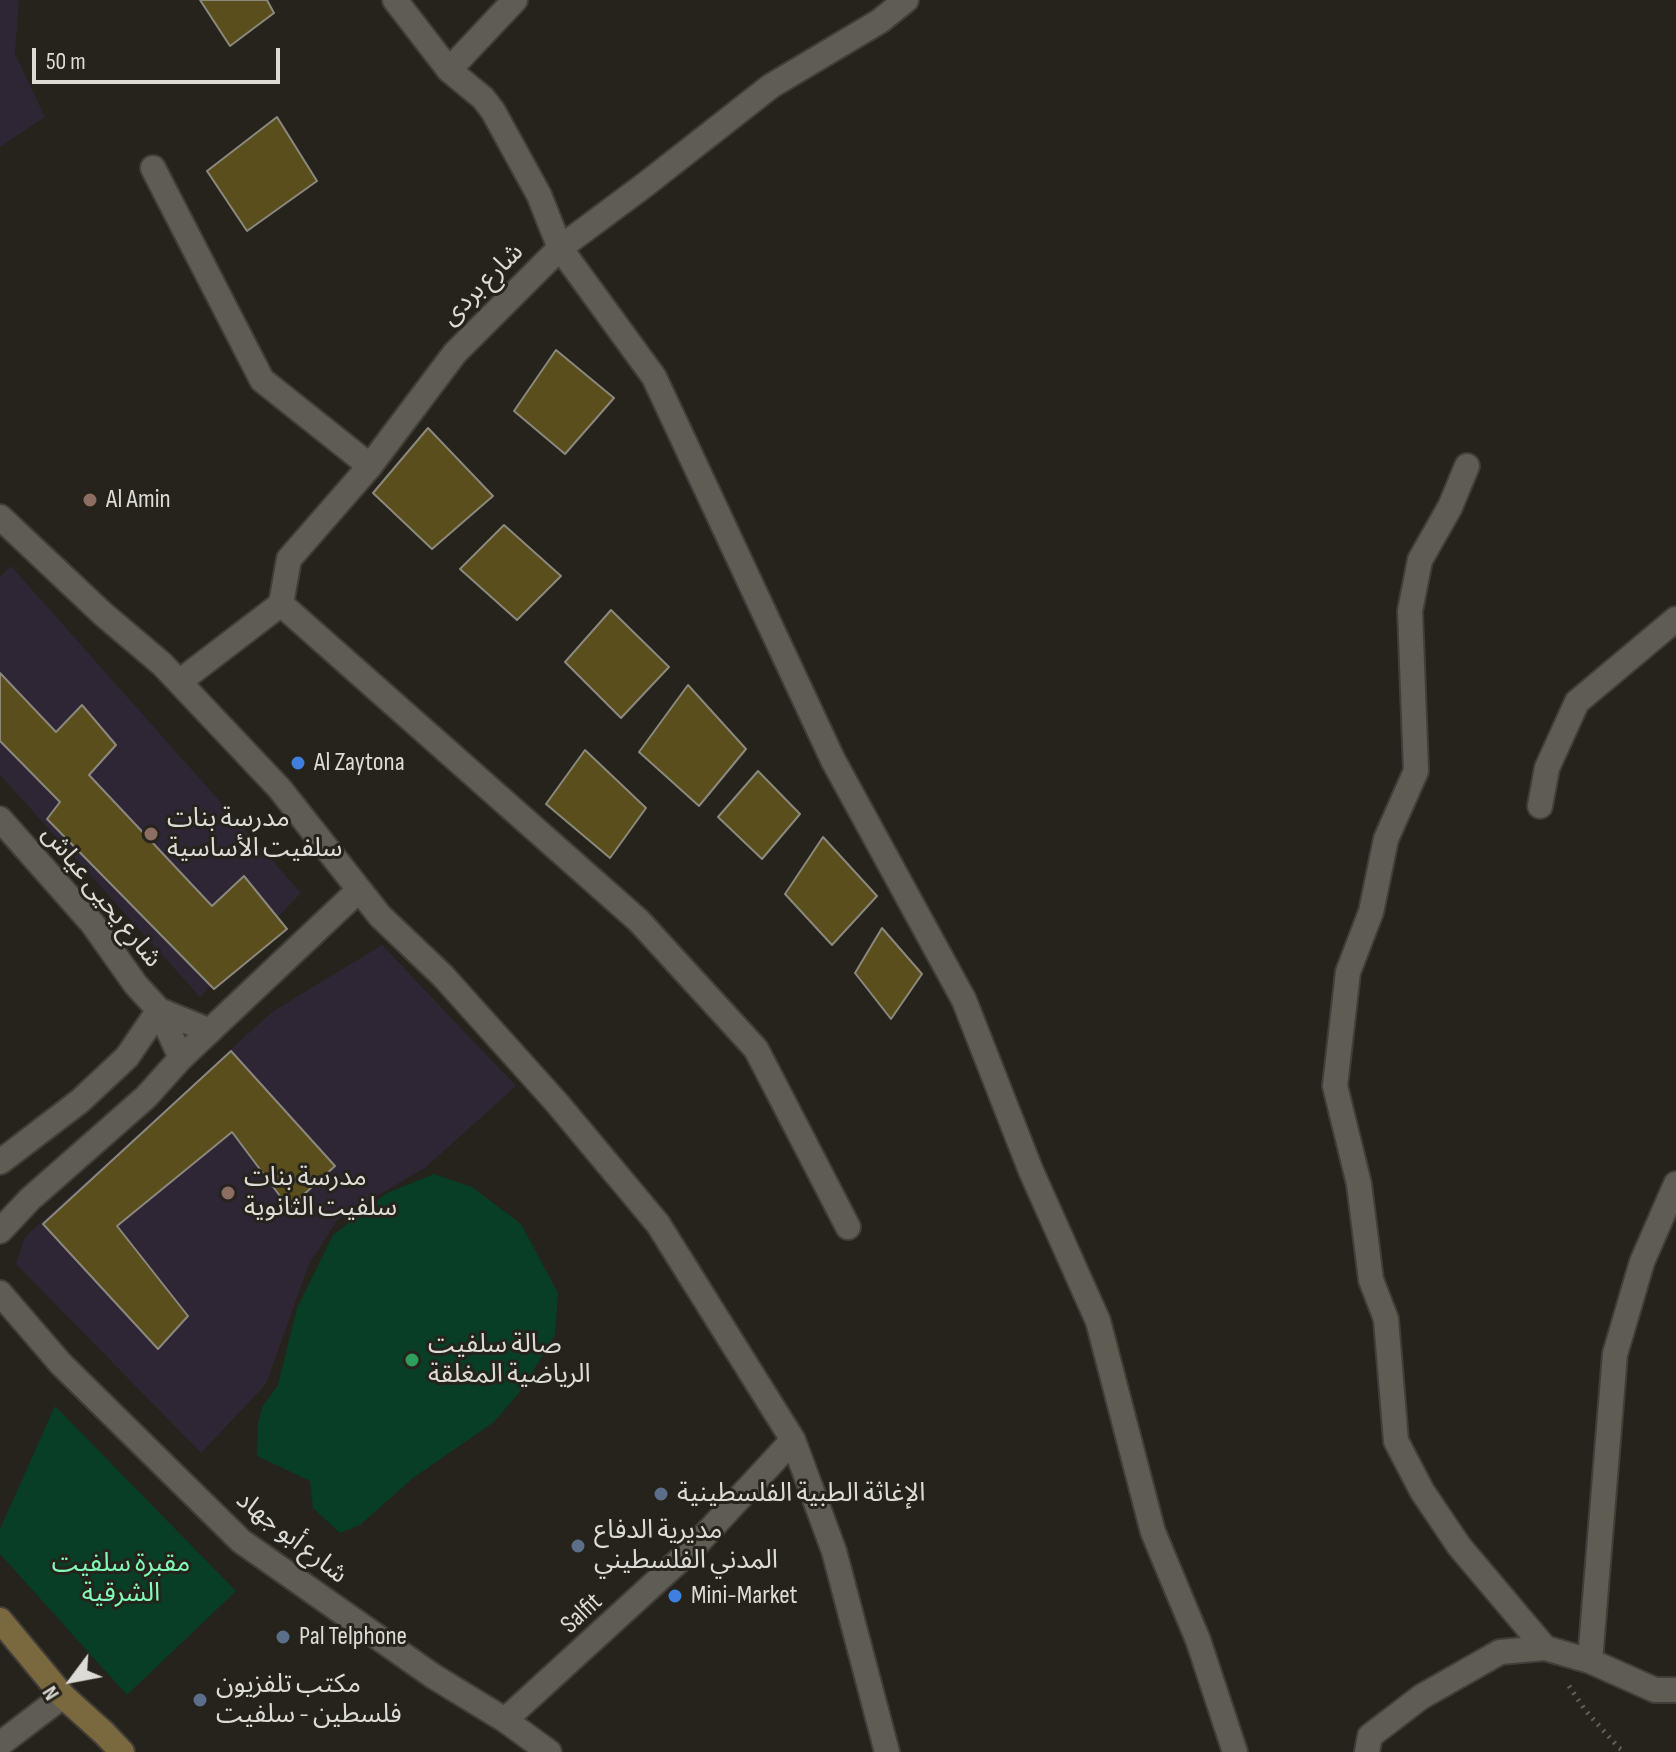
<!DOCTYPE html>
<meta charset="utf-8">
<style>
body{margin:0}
#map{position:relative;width:1676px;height:1752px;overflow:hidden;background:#25231b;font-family:"Sofia Sans Condensed",sans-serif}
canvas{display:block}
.north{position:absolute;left:32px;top:1640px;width:80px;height:80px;-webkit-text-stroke:6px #25231b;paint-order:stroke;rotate:238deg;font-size:22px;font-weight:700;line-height:32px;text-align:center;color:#dddbd6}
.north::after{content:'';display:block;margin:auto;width:28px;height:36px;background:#dddbd6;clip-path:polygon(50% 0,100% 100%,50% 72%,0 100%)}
.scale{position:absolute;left:32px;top:48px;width:248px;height:36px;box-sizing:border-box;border:4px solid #dddbd6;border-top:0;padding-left:10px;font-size:24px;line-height:28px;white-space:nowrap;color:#dddbd6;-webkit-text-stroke:6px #25231b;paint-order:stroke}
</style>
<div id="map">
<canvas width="1676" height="1752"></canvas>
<div class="north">N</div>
<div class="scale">50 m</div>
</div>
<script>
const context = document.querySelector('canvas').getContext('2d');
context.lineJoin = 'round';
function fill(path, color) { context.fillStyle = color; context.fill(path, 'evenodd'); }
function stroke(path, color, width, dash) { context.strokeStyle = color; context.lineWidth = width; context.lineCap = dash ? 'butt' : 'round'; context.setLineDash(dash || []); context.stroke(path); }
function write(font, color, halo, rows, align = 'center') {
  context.font = font + ' "Sofia Sans Condensed","Noto Sans Arabic",sans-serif'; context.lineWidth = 6; context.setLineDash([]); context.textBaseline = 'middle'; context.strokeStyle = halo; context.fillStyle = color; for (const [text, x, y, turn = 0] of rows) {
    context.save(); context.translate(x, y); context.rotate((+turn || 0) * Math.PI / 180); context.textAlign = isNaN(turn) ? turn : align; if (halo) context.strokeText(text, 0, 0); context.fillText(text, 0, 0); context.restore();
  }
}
const education = new Path2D(`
 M0,0H19L15,54L45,117L0,147Z
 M11,566L301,893L200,997L0,775V577Z
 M382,945L516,1086L426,1167L338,1219L309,1264L266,1384L201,1453L16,1264L25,1237L272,1012Z`);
const green = new Path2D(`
 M434,1174L472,1187L521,1224L558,1293L555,1335L522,1389L494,1422L413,1478L360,1525L340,1533L313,1508L310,1481L257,1456L258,1424L262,1407L278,1385L297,1308L333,1235L387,1193Z
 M55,1406L236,1591L127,1695L0,1554V1529Z`);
const building = new Path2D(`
 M200,0H267L274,13L230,46Z
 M277,117L317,181L247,231L207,171Z
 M556,350L614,398L565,454L514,411Z
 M428,428L493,496L432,549L373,493Z
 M504,525L561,576L517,620L460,569Z
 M611,610L669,667L621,718L565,662Z
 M0,673L56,732L82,705L116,745L89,775L212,906L244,876L287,929L214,989L47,819L60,802L0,741Z
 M688,685L746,749L699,806L639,752Z
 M585,750L646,808L610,858L546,804Z
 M758,771L800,814L762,859L718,817Z
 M823,837L877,896L832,945L785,894Z
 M882,928L922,974L891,1019L855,973Z
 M231,1051L335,1166L289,1208L232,1132L117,1226L188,1316L158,1349L43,1224Z`);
const path = new Path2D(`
 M1569,1686L1585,1710L1619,1748L1626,1752`);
const street = new Path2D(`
 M395,0L449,70L483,98L493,111L539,195L560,248L654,377L833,760L964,1000L1031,1171L1098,1321L1153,1532L1198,1640L1235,1752
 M449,70L515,0
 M153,168L262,380L370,466
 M1467,466L1450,507L1420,560L1410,611L1416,771L1386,839L1371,912L1348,972L1335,1086L1359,1184L1371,1280L1386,1319L1396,1441L1422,1491L1459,1546L1545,1648
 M0,517L103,614L162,664L280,789L380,916L443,976L557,1103L658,1224L793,1440L834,1551L887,1752
 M281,604L639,921L756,1049L848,1227
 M179,682L281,604L289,559L370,466L455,353L560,248L646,184L771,86L880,21L906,0
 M1540,806L1547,768L1577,702L1676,619
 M0,819L92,923L136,985L159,1010L181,1058
 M159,1010L210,1031
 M0,1162L80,1101L127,1057L159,1010
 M0,1231L30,1199L146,1097L181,1058L359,890
 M0,1293L61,1364L241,1541L433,1676L505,1720L549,1752
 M1590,1661L1615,1354L1642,1262L1676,1184
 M505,1720L693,1548L793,1440
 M0,1744L63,1696
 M1367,1752L1370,1736L1421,1697L1500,1652L1545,1648L1590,1661L1655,1690H1676`);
const secondary = new Path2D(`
 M0,1620L63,1696L104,1733L122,1752`);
const markers = [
 [90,500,8,"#8d6e63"],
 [298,763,8,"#3f7fe0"],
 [151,834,8,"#8d6e63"],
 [228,1193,8,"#8d6e63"],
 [412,1360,8,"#2e9e5b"],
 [661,1494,8,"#5c6f8a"],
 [578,1546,8,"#5c6f8a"],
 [675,1596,8,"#3f7fe0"],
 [283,1637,8,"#5c6f8a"],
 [200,1700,8,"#5c6f8a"]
];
const streetNames = [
 ["شارع بردى",483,285,-45],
 ["شارع يحيى عياش",101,897,51],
 ["شارع أبو جهاد",291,1538,38],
 ["Salfit",582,1614,-43]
];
const poiNames = [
 ["Al Amin",106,500],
 ["Al Zaytona",314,763],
 ["مدرسة بنات",167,819],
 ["سلفيت الأساسية",167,849],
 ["مدرسة بنات",244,1178],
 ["سلفيت الثانوية",244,1208],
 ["صالة سلفيت",428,1345],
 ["الرياضية المغلقة",428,1375],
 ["الإغاثة الطبية الفلسطينية",677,1494],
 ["مديرية الدفاع",594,1531],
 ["المدني الفلسطيني",594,1561],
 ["Mini-Market",691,1596],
 ["Pal Telphone",299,1637],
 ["مكتب تلفزيون",216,1685],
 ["فلسطين - سلفيت",216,1715]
];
const parkNames = [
 ["مقبرة سلفيت",121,1564],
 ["الشرقية",121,1594]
];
fill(education, '#2f2635');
fill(green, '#073e25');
fill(building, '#5b4e1d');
stroke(building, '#8b887e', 2);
stroke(street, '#403e38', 28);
stroke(secondary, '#403e38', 28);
stroke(path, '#615f58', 5, [2, 6]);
stroke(street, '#5f5c53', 24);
stroke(secondary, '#7a683f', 24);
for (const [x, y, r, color] of markers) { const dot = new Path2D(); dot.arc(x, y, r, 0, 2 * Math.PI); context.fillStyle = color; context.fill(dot); stroke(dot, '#25231b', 3); }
write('26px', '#dddbd6', '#25231b', streetNames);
write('26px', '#dddbd6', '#25231b', poiNames, 'left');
write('26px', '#80fab7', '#25231b', parkNames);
</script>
